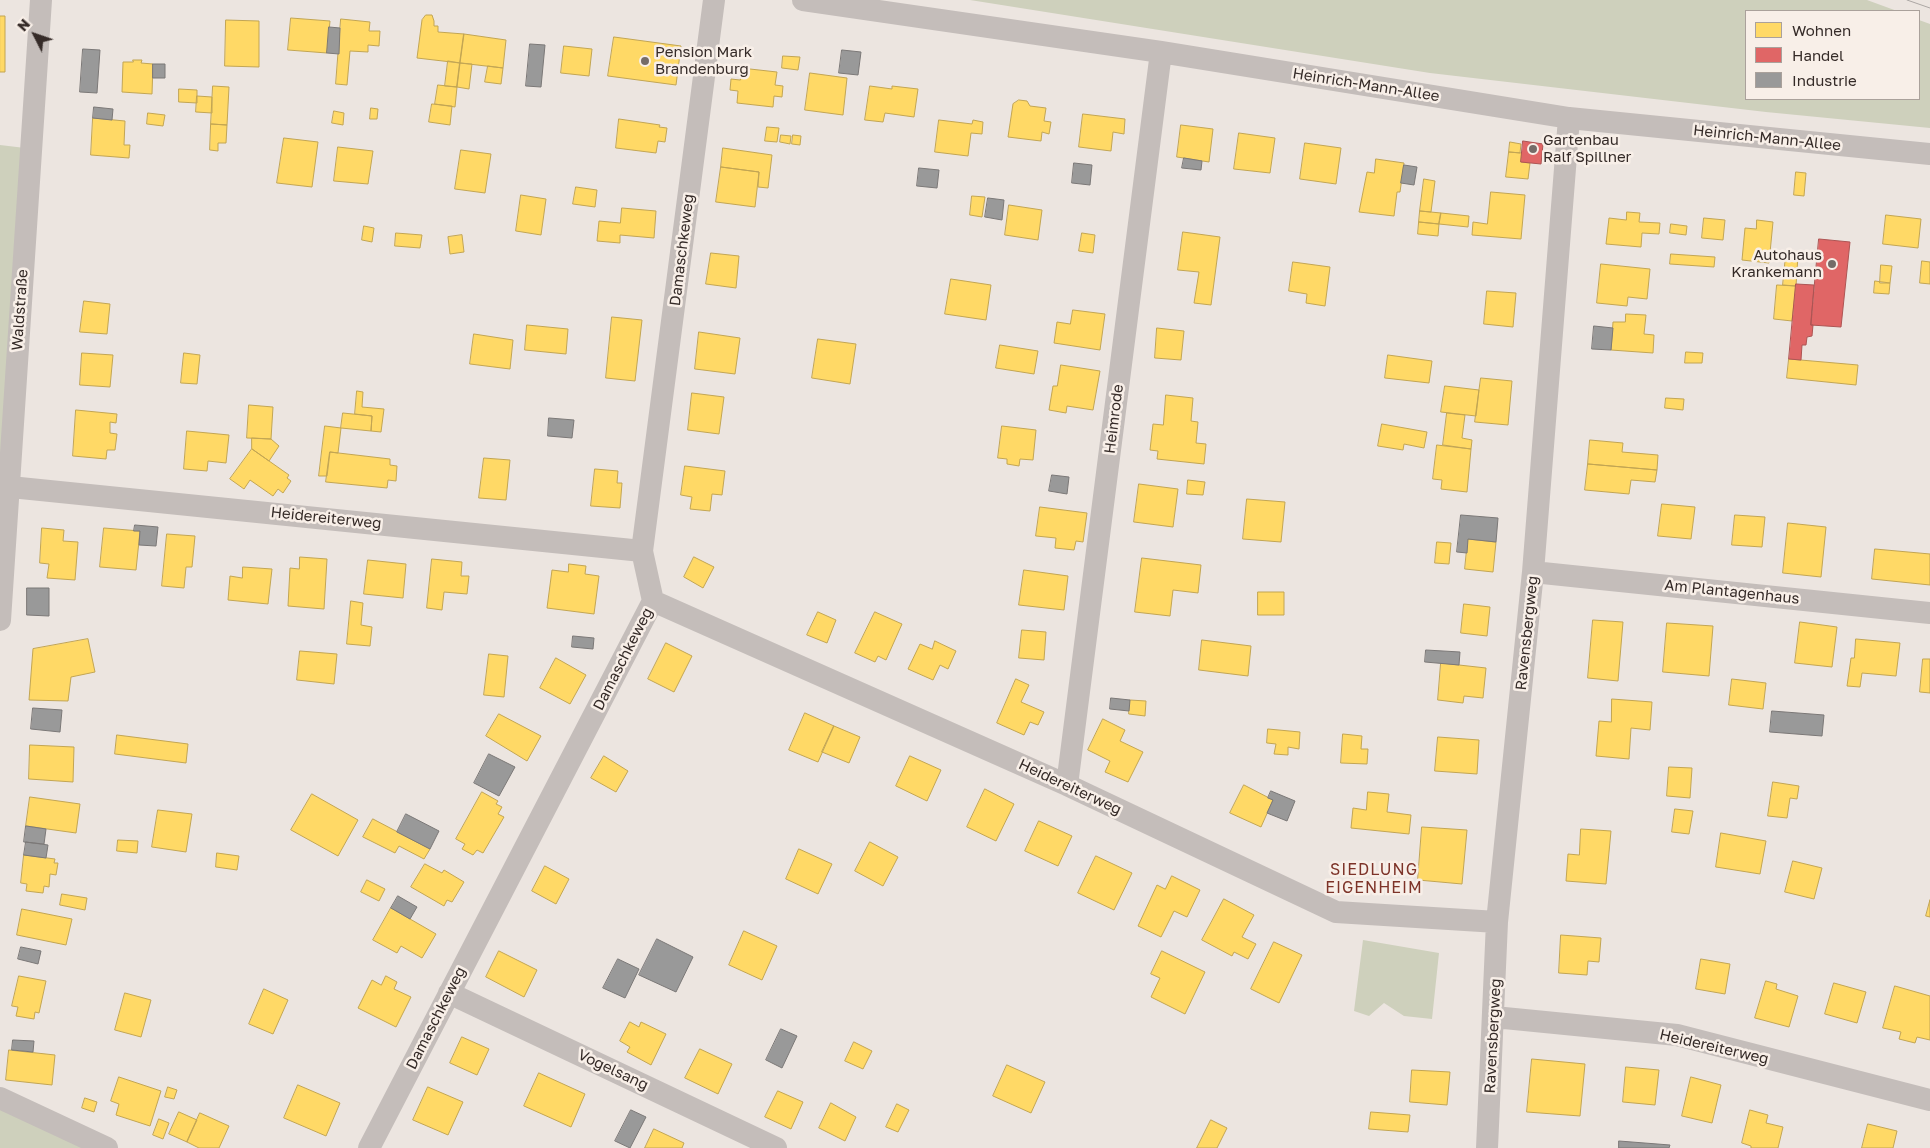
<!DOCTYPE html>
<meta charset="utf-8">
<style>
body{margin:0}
#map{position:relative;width:1930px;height:1148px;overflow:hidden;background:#ece5e0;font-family:"Golos Text",sans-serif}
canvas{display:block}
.legend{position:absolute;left:1745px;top:10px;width:175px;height:90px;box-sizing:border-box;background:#f8efe8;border:1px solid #aaa19b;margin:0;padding:6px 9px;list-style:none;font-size:15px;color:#352b28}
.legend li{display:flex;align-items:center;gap:10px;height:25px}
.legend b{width:25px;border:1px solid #aaa19b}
.north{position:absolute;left:10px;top:10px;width:50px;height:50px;-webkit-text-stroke:4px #f8efe8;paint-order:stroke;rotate:311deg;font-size:14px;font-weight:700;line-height:20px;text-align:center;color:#352b28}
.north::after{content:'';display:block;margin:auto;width:18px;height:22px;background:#352b28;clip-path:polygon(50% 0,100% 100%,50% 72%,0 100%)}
</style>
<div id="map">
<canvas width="1930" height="1148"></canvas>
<ul class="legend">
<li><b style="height:14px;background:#ffd966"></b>Wohnen</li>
<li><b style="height:14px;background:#e06666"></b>Handel</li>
<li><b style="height:14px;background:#999"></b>Industrie</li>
</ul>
<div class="north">N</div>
</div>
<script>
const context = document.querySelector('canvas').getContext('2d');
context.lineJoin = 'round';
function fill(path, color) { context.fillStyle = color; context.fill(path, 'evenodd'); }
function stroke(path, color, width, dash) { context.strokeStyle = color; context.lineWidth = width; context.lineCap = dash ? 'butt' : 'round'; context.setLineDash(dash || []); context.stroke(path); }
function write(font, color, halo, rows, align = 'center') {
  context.font = font + ' "Golos Text",sans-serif'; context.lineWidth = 5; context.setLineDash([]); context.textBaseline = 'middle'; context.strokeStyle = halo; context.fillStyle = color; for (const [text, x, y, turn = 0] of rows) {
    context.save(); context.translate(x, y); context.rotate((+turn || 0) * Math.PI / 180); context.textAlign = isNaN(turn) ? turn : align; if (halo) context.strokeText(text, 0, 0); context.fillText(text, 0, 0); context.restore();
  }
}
const green = new Path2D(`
 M970,0H1867L1897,11H1746V99H1919V20L1930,24V128L1766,112L1430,73Z
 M0,145L25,148L0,482Z
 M1363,940L1439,953L1432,1019L1404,1016L1384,1003L1369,1016L1354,1011Z
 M0,1103L98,1148H0Z`);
const homes = new Path2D(`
 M426,15H432L434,21V26H438V32L464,34L460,63L417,58L422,20Z
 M0,16H5V72H0Z
 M291,18L330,21L327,53L288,50Z
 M341,19L370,22L369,31H380L379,46L368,45V52L350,51L347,85L336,84Z
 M226,20L259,21V67L225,66Z
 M464,34L506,40L503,68L460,63Z
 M614,37L681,46L676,85L608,76Z
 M564,46L592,49L589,76L561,73Z
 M783,56L800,57L798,70L782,68Z
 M133,60H142L141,63L153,64L152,94L122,92L123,62H133Z
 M448,61L460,63L457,87L445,86Z
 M460,63L472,64L469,89L457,87Z
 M488,66L503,68L501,84L485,82Z
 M741,68L777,72L775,85L783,86L782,97L774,96L773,107L737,103L738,91L730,90L731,79L740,80Z
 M810,73L847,78L843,115L805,110Z
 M438,85L457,87L455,107L435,104Z
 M213,86L229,87L227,125L211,124Z
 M870,86L892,89V86L918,89L914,117L885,113L883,122L865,120Z
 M179,89L197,90V103L179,102Z
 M197,96L212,97V113L196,112Z
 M1019,100L1027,101L1030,106L1046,108L1044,121L1051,122L1049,134L1042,132L1041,141L1008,137L1013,104Z
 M432,104L452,106L450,125L429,122Z
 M371,108L378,109L377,119H370Z
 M334,111L344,113L343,125L332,123Z
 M148,113L165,115L163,126L147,124Z
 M1083,114L1125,119L1124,134L1113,132L1111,151L1079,147Z
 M93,118L125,121L124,145H130L129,158L91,155Z
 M619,119L660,125L659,127L667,128L665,142L658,141L656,153L616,148Z
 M939,120L972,124L973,120L983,122L982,134L971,133L968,156L935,152Z
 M211,124L227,125L226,143H218V151L210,150Z
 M1181,125L1213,129L1209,162L1177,157Z
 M767,127L779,128L777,142L765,141Z
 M1239,133L1275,138L1270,173L1234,169Z
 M781,135L791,136L790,144L780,142Z
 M793,135L801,136L800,145L792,144Z
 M284,138L318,142L312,187L277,183Z
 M1510,142L1521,144L1520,153L1509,152Z
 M1305,143L1341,148L1336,184L1300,179Z
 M338,147L373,151L368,184L334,181Z
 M723,148L772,155L768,188L758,187L759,172L721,167Z
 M461,150L491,154L485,193L455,189Z
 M1509,152L1522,153L1521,162L1530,163L1528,179L1506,177Z
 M1376,159L1404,163L1400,192H1397L1394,216L1359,212L1367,172L1374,173Z
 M721,167L759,172L755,207L716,202Z
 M1796,172L1806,173L1804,196L1794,195Z
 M1424,179L1435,181L1431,212L1420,211Z
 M576,187L597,190L595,207L573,204Z
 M1491,192L1525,195L1521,239L1472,235L1473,222L1487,224Z
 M521,195L546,199L541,235L516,231Z
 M972,196L985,197L982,217L970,215Z
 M1009,205L1042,210L1038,240L1005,235Z
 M622,208L656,211L654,238L620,235V243L597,241L599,221L620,223Z
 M1420,211L1441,213L1439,224L1419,222Z
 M1627,212L1640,213L1639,222L1660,223L1659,234L1642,233L1641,247L1606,244L1609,218L1626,220Z
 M1441,213L1469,216L1468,227L1439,224Z
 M1886,215L1921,219L1918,248L1883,244Z
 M1704,218L1725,220L1723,240L1702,238Z
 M1757,220L1773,222L1769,263L1742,260L1745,228L1756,229Z
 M1419,222L1439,224L1438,236L1418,234Z
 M1671,224L1687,226L1686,235L1670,233Z
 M364,226L374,228L372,242L362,240Z
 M1183,232L1220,237L1211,305L1194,303L1199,272L1178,270Z
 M396,233L422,235L420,248L395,246Z
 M1082,233L1095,235L1093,253L1079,251Z
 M462,235L464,252L450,254L448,237Z
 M711,253L739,256L736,288L706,284Z
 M1671,254L1715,257L1714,267L1670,264Z
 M1786,255L1798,256L1796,286L1783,285Z
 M1922,261L1930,262V284L1920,283Z
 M1293,262L1330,267L1325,306L1306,303L1307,294L1289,291Z
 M1601,264L1650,269L1647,299L1628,297L1627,306L1597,303Z
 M1881,265L1892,266L1890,283H1880Z
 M951,279L991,285L986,320L945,314Z
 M1875,281L1890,283L1889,294L1874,293Z
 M1777,285L1796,286L1792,321L1774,319Z
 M1487,291L1516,293L1513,327L1484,324Z
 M84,301L110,304L107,334L80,332Z
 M1073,310L1105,314L1100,350L1054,343L1057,322L1070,324Z
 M1626,314L1646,315L1644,334L1654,335L1653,353L1611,350L1613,322H1625Z
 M612,317L642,320L635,381L606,378Z
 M527,325L568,329L566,354L525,350Z
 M1157,328L1184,331L1181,360L1155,358Z
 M699,332L740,338L735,374L695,369Z
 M474,334L513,340L510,369L470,364Z
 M818,339L856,344L850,384L812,378Z
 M1000,345L1038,351L1034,374L996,368Z
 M1686,352L1703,353L1702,363H1685Z
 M82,353L113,355L110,387L80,385Z
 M184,353L200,355L197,384L181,383Z
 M1388,355L1432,361L1429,383L1385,378Z
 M1789,359L1858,365L1856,385L1787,378Z
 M1061,365L1100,371L1093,410L1067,406L1066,413L1049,410L1053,386H1057Z
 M1481,378L1512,381L1508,425L1475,422Z
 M1445,386L1479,390L1476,416L1441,412Z
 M357,391L363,392L362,407L384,409L381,432L371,431L372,416L355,414Z
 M692,393L724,397L719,434L688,430Z
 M1166,395L1193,398L1191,421L1198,422L1196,443L1206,444L1204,464L1157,459L1158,451L1150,450L1153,424L1163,425Z
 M1666,398L1684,399L1683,410L1665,408Z
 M249,405L273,407L271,439L247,438Z
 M76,410L117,414L116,423L110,422V433L117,434L115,450H107L106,459L73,456Z
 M343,413L372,416L371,431L341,428Z
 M1447,413L1465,415L1462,438L1472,440L1471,449L1443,445Z
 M1382,424L1427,432L1424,448L1404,444L1403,450L1378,446Z
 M325,426L341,428L338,453L330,452L327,476H319Z
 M1002,426L1036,430L1033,460L1020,459L1019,466L1007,464V459L998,458Z
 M187,431L229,435L226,463L208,461L207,471L184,469Z
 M252,438L271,439L279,446L269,461L252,449Z
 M1590,440L1623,443L1622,452L1658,455L1657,470L1588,464Z
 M1437,445L1471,449L1467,492L1441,489L1442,480L1433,479Z
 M252,449L289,475L287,478L291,481L283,493L278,489L273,496L250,480L244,489L230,479Z
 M330,452L390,459V465L397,466L396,481L388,480L387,488L326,482Z
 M484,458L510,460L506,500L479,498Z
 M1588,464L1657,470L1655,482L1631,480L1629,494L1585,490Z
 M685,466L725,471L722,495L712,494L710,511L690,509L692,497L681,495Z
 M595,469L618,471L617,483H622L620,508L591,506Z
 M1188,480L1205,482L1203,495L1187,494Z
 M1139,484L1178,489L1173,527L1134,522Z
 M1247,499L1285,502L1281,542L1243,539Z
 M1662,504L1695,507L1691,539L1658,536Z
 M1040,507L1087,513L1083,542L1076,541L1074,550L1055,548L1056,538L1036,536Z
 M1735,515L1765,517L1762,547L1732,545Z
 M1788,523L1826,527L1821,577L1783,573Z
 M42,528L64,530L63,541L78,542L75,580L47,578L49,564L40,563Z
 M104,528L140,531L136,570L100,567Z
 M167,534L195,536L192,567H186L184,588L162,586Z
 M1468,539L1496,542L1493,572L1465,569Z
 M1437,542L1451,543L1449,564L1435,563Z
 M1875,549L1930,554V585L1872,579Z
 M300,557L327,559L324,609L288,606L290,568L299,569Z
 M694,557L714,567L703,588L684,577Z
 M1142,558L1201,565L1198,593L1173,590L1170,616L1135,612Z
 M432,559L462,562L461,576H469L467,594L444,592L442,610L427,608Z
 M368,560L406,564L403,598L364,594Z
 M569,564L586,566L585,574L599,576L594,614L547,608L552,570L568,572Z
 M243,567L272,569L268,604L228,600L230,576L242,578Z
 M1024,570L1068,576L1064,610L1019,605Z
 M1258,592H1284V615H1258Z
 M351,601L363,603L361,625L372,627L370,646L347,644Z
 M1464,604L1490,607L1487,636L1461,633Z
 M818,612L836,620L827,643L807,635Z
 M875,612L902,624L886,660L878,656L875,662L855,653Z
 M1593,620L1623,622L1618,681L1588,678Z
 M1800,622L1837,627L1832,667L1795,663Z
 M1667,623L1713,626L1709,676L1663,672Z
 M1022,630L1046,632L1044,660L1019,658Z
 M88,639L95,672L71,677L68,701L29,700L33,649Z
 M1856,639L1900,643L1896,676L1862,673L1860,687L1847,686L1851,658H1854Z
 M1202,640L1251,646L1248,676L1199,670Z
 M935,641L956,651L948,669L940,665L933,680L908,669L920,644L932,649Z
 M666,643L692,656L674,692L648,679Z
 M300,651L337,654L334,684L297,680Z
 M489,654L508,656L504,697L484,695Z
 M556,658L586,675L570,704L540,688Z
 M1923,659H1930V693L1920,692Z
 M1441,663L1486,668L1483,698L1464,696L1463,703L1438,700Z
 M1016,679L1029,685L1021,702L1044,712L1038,725L1030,722L1024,735L997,723Z
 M1732,679L1766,683L1763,709L1729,705Z
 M1612,699L1652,702L1650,730L1631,728L1629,759L1596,756L1599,721L1611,722Z
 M1130,700L1146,701L1145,716L1129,714Z
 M805,713L834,726L818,762L789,750Z
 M499,714L541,736L527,761L486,736Z
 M1103,719L1125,730L1120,741L1143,752L1128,782L1105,772L1110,761L1088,750Z
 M834,726L860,737L849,763L822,752Z
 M1268,729L1300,732L1299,749L1288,747V755L1274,754L1276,744L1267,743Z
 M1343,734L1362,736L1361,749H1368L1367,764L1341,763Z
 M117,735L188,744L186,763L115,754Z
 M1438,737L1479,740L1477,774L1435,771Z
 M30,745L74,747L73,782L29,779Z
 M604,756L628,771L616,792L591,778Z
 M910,756L941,770L927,801L896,786Z
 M1669,767L1692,768L1690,798L1667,796Z
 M1773,782L1799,786L1797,799L1790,798L1787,818L1768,816Z
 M1244,785L1273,800L1261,827L1230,813Z
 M985,789L1014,804L996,841L967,827Z
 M482,792L498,801L496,804L502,807L498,814L504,817L483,853L477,850L473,855L462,849L465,844L456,839Z
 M1368,792L1389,794L1387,812L1411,815L1409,834L1351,828L1353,808L1366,810Z
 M312,794L358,820L338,856L291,830Z
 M30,797L80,804L76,833L26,826Z
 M1675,809L1693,811L1689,834L1672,832Z
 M158,810L192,814L186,852L152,847Z
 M373,819L430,849L424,859L399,846L395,853L363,837Z
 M1039,821L1072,836L1058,866L1025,851Z
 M1422,827L1467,830L1462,884L1418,880Z
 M1581,829L1611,831L1606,884L1566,881L1568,854L1579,855Z
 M1721,833L1766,841L1760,874L1716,867Z
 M118,840L138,841L137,853L117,851Z
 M870,842L898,857L883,886L855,871Z
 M799,849L832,864L818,894L786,879Z
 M217,853L239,856L237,870L216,867Z
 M24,855L55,859L54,863H58L56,875L50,874L49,887L44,886L43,893L26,891L27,884L21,883Z
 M1096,856L1132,873L1114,910L1078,893Z
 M1793,861L1822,868L1814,899L1785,892Z
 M425,864L442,873L444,870L464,882L452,902L447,900L444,906L411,887Z
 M545,866L569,879L556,904L532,891Z
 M1172,876L1200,890L1187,917L1174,911L1161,937L1138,926L1157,885L1165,889Z
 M367,880L385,889L379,901L361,892Z
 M62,894L87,898L85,910L60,905Z
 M1224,899L1254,915L1242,937L1256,944L1248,959L1234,952L1232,956L1202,940Z
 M1930,900V917L1926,916Z
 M391,908L436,934L422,958L401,946L397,953L373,940Z
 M22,909L72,919L66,945L17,935Z
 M744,931L777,946L762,980L729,965Z
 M1561,935L1601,938L1599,962L1588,961L1587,975L1559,973Z
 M1274,942L1302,955L1279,1003L1251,989Z
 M499,951L537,970L524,997L486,977Z
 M1162,951L1205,972L1185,1014L1151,997L1160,978L1151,974Z
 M1701,959L1730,964L1725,994L1696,989Z
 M19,976L46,981L39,1013L35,1012L34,1019L16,1016L18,1007L12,1006Z
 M386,976L397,982L394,989L411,997L396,1027L358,1008L372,980L381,985Z
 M1766,981L1777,984L1776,989L1798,996L1789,1027L1755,1018Z
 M1834,983L1866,992L1857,1023L1825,1014Z
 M1895,986L1930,996V1040L1917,1037L1915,1043L1899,1039L1901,1032L1883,1028Z
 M264,989L288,1000L273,1034L249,1024Z
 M125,993L151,1000L141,1037L115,1030Z
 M630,1022L639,1027L641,1022L666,1034L651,1065L627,1052L630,1047L620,1041Z
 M462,1037L489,1049L477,1075L450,1063Z
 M854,1042L872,1051L863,1069L845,1061Z
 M700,1049L732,1064L718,1094L685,1078Z
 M9,1050L55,1055L52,1085L6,1080Z
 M1532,1059L1585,1064L1580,1116L1527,1112Z
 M1007,1065L1045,1082L1031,1113L993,1096Z
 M1626,1067L1659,1070L1655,1105L1623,1102Z
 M1412,1070L1450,1072L1447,1105L1410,1102Z
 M539,1073L585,1094L571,1127L524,1106Z
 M119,1077L161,1091L150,1126L116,1115L119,1104L111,1101Z
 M1691,1077L1721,1085L1712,1123L1682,1116Z
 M298,1085L340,1103L326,1136L284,1118Z
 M168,1087L177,1090L174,1099L165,1097Z
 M428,1087L463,1102L448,1135L413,1120Z
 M778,1091L803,1102L791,1129L765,1117Z
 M85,1098L97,1102L94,1112L82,1108Z
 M831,1103L856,1117L845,1141L819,1128Z
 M897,1104L909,1110L898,1132L886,1127Z
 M1750,1110L1768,1115L1766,1123L1783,1127L1778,1148H1751V1146L1742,1143Z
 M179,1112L197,1120L187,1142L169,1134Z
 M1371,1112L1410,1115L1408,1132L1369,1129Z
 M200,1113L229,1126L219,1148H199L187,1142Z
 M159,1119L169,1123L163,1139L153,1135Z
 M1211,1120L1227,1128L1217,1148H1197Z
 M1868,1124L1897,1131L1893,1148H1862Z
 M654,1129L684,1143L682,1148H645Z`);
const shops = new Path2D(`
 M1523,141L1543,144L1541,164L1521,162Z
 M1819,239L1850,242L1841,327L1811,325Z
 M1796,284L1814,285L1811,325H1813L1812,336L1807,337L1806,345H1802L1801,360L1789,359Z`);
const industry = new Path2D(`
 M329,27L340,28L339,54L327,53Z
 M530,44L545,45L541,87L526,86Z
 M83,49L100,50L97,93L80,92Z
 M842,50L861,52L858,75L839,73Z
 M153,64H165V78H153Z
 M94,107L113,109L112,120L93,118Z
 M1184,158L1202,161L1201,170L1182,168Z
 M1074,163L1092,165L1090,185L1072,183Z
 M1404,165L1417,167L1414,185L1401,183Z
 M919,168L939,170L937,188L917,186Z
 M988,198L1004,200L1002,220L985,217Z
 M1594,326L1613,328L1611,350L1592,349Z
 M549,418L574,420L572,438L548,436Z
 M1052,475L1069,477L1067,494L1049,491Z
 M1461,515L1498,518L1496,542L1468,539L1467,553L1457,552Z
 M135,525L158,527L156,546L139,545L140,531H134Z
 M27,588H49V616L27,615Z
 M573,636L594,638L593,649L572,647Z
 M1426,650L1460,652L1459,665L1425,662Z
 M1111,698L1130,700L1129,711L1110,709Z
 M33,708L62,710L60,732L31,729Z
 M1772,711L1824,715L1822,736L1770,732Z
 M489,754L515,767L499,796L474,783Z
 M1271,791L1295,801L1287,821L1267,813L1273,800L1268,798Z
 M406,814L439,831L430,849L397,832Z
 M26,826L46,829L44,844L24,842Z
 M26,842L48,845L46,858L24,855Z
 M398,896L417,907L410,919L391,908Z
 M657,939L693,957L676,992L639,975Z
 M21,947L41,951L38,964L18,959Z
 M618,959L639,969L625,998L603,988Z
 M781,1029L797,1036L782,1068L766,1060Z
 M13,1040L34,1041L33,1052L12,1050Z
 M631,1110L646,1117L630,1148L615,1141Z
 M1619,1141L1670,1145L1669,1148H1619Z`);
const minor = new Path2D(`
 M803,0L1161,52L1569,118L1930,154
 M0,486L642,551
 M1533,572L1930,613
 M653,601L1067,785L1336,912L1497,922
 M0,620L41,0
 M1067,785L1161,52
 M449,993L776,1148
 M1494,1017L1677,1035L1930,1100
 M0,1098L107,1148
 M369,1148L653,601L642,551L714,0
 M1487,1148L1497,922L1533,572L1569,118`);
const tram = new Path2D(`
 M1907,0L1930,8`);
const markers = [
 [645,61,5,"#756c68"],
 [1533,149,5,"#756c68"],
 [1832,264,5,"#756c68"]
];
const poiNames = [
 ["Pension Mark",655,52],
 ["Brandenburg",655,69],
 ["Gartenbau",1543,140],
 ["Ralf Spillner",1543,157],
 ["Autohaus",1822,255,"right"],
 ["Krankemann",1822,272,"right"]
];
const streetNames = [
 ["Heinrich-Mann-Allee",1366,85,9],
 ["Heinrich-Mann-Allee",1767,138,6],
 ["Damaschkeweg",682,250,-83],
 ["Waldstraße",20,310,-86],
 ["Heimrode",1114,419,-83],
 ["Heidereiterweg",326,518,6],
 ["Am Plantagenhaus",1732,592,6],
 ["Ravensbergweg",1527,633,-84],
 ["Damaschkeweg",623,659,-63],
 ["Heidereiterweg",1070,787,25],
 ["Damaschkeweg",436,1018,-63],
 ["Ravensbergweg",1493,1036,-87],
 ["Heidereiterweg",1714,1047,13],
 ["Vogelsang",613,1070,25]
];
const neighbourhoodNames = [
 ["SIEDLUNG",1374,870],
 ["EIGENHEIM",1374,888]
];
fill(green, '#ced0bc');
fill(homes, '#ffd966');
stroke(homes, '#c2a553', 1);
fill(shops, '#e06666');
stroke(shops, '#ad5453', 1);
fill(industry, '#999');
stroke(industry, '#7b7877', 1);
stroke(minor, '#c4bdba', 22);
stroke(tram, '#aca7a4', 1);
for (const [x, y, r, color] of markers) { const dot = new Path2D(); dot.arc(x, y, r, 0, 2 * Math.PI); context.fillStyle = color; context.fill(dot); stroke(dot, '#f8efe8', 2); }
write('15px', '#352b28', '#f8efe8', poiNames, 'left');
write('15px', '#352b28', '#f8efe8', streetNames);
context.letterSpacing = '1px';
write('16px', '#7d3328', '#f8efe8', neighbourhoodNames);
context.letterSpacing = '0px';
</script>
